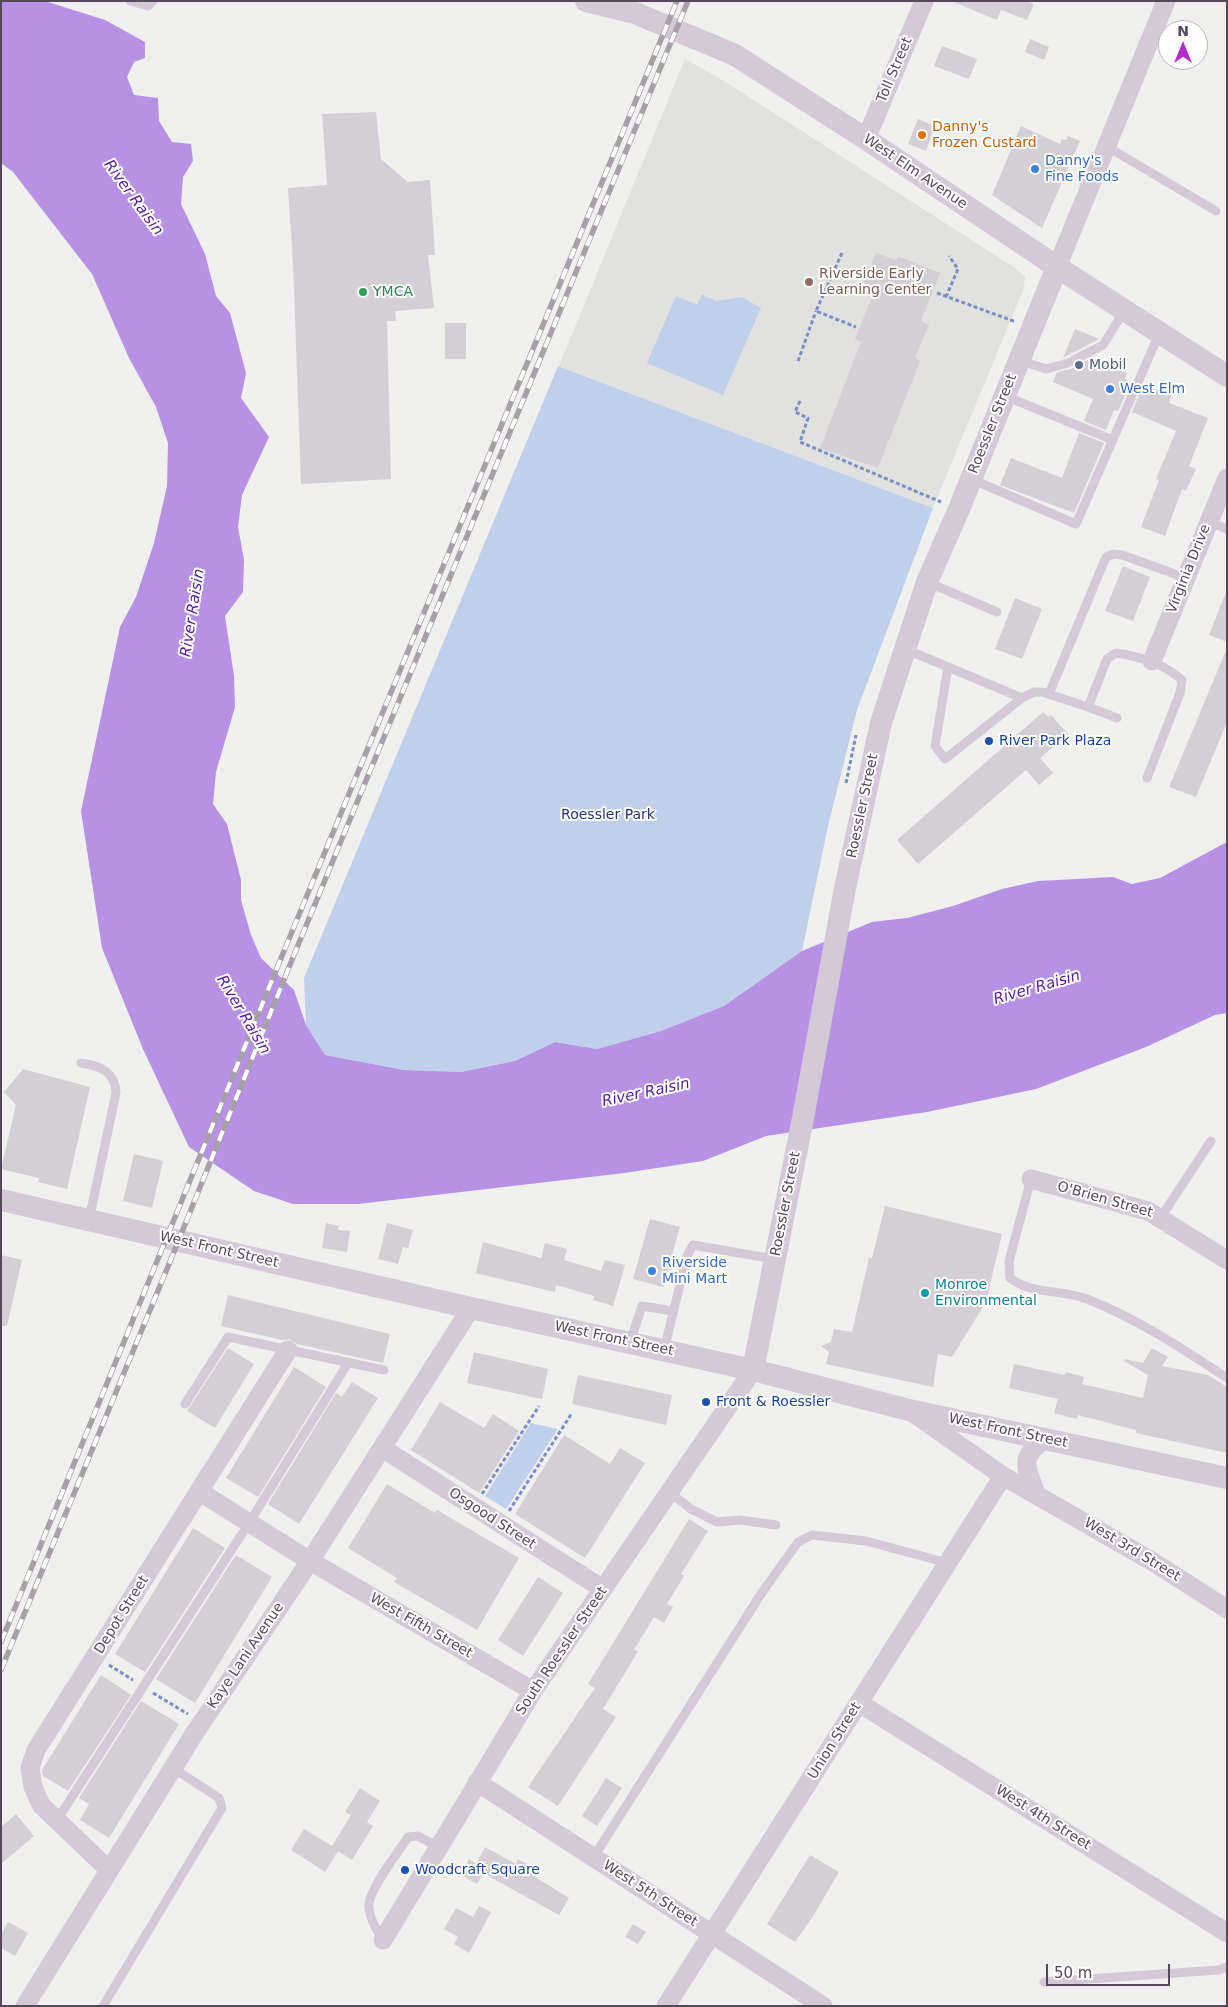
<!DOCTYPE html>
<style>
body{margin:0}
#map{position:relative;width:1228px;height:2007px;overflow:hidden;background:#f0f0ee;font-family:"DejaVu Sans",sans-serif}
canvas{display:block}
.frame{position:absolute;inset:0;border:2px solid #55485a;pointer-events:none}
.north{position:absolute;left:1158px;top:20px;width:50px;height:50px;box-sizing:border-box;background:#fff;border:1px solid #bbb6bd;border-radius:50%;rotate:0deg;font-size:14px;font-weight:700;line-height:20px;text-align:center;color:#55485a}
.north::after{content:'';display:block;margin:auto;width:18px;height:22px;background:#b129cf;clip-path:polygon(50% 0,100% 100%,50% 72%,0 100%)}
.scale{position:absolute;left:1046px;top:1964px;width:124px;height:22px;box-sizing:border-box;border:2px solid #55485a;border-top:0;padding-left:6px;font-size:15px;line-height:18px;white-space:nowrap;color:#55485a;-webkit-text-stroke:4px #fff;paint-order:stroke}
</style>
<div id="map">
<canvas width="1228" height="2007"></canvas>
<div class="frame"></div>
<div class="north">N</div>
<div class="scale">50 m</div>
</div>
<script>
const context = document.querySelector('canvas').getContext('2d');
context.lineJoin = 'round';
function fill(path, color) { context.fillStyle = color; context.fill(path, 'evenodd'); }
function stroke(path, color, width, dash) { context.strokeStyle = color; context.lineWidth = width; context.lineCap = dash ? 'butt' : 'round'; context.setLineDash(dash || []); context.stroke(path); }
function write(font, color, halo, rows, align = 'center') {
  context.font = font + ' "DejaVu Sans",sans-serif'; context.lineWidth = 4; context.setLineDash([]); context.textBaseline = 'middle'; context.strokeStyle = halo; context.fillStyle = color; for (const [text, x, y, turn = 0] of rows) {
    context.save(); context.translate(x, y); context.rotate((+turn || 0) * Math.PI / 180); context.textAlign = isNaN(turn) ? turn : align; if (halo) context.strokeText(text, 0, 0); context.fillText(text, 0, 0); context.restore();
  }
}
const education = new Path2D(`
 M685,59L724,81L1012,266L1025,276L1024,288L933,508L559,366Z`);
const green = new Path2D(`
 M702,294L716,301L742,297L761,308L723,395L647,363L676,296L697,305Z
 M558,366L933,508L857,710L828,826L802,951L724,1006L661,1031L597,1049L555,1042L515,1061L461,1072L404,1070L325,1055L306,1025L304,978Z
 M531,1423L558,1429L506,1509L485,1496Z`);
const water = new Path2D(`
 M1,1H45L105,20L145,42V58L134,62L127,77L134,95L158,98L159,121L172,142L191,144L193,161L183,177L181,204L205,254L216,296L230,313L246,373L241,398L269,437L242,495L238,527L244,560L243,592L225,616L234,676L235,707L216,772L213,804L227,824L241,880V900L251,935L261,958L294,990L306,1025L325,1055L404,1070L461,1072L515,1061L555,1042L597,1049L661,1031L724,1006L802,951L872,922L907,918L953,906L1002,889L1038,881L1113,877L1132,884L1160,878L1227,842V1013L1215,1015L1146,1047L1036,1089L927,1112L766,1136L703,1161L624,1173L358,1204H293L254,1191L189,1147L143,1049L102,948L81,811L120,627L136,597L154,543L167,486L168,443L156,407L129,358L92,274L13,172L1,163Z`);
const building = new Path2D(`
 M951,1H1027L1034,4L1027,20L1001,10L997,20Z
 M1030,39L1049,47L1044,60L1025,52Z
 M942,46L977,59L969,79L934,66Z
 M376,112L381,159L408,182L430,180L435,255H428L434,308L395,311L396,321H387L391,479L301,484L293,263L288,188L327,185L322,114Z
 M918,119L935,126L926,151L908,144Z
 M1021,126L1060,144L1062,139L1066,140L1068,136L1080,141L1042,228L992,195Z
 M876,253L896,260L898,256L940,273L921,321L929,325L915,358L920,361L878,468L820,448L861,342L855,339L872,297L860,292Z
 M445,323H466V359H445Z
 M1075,329L1099,339L1063,358Z
 M1093,357L1092,359L1127,373L1125,379L1131,382L1118,411L1114,410L1106,430L1084,421L1093,399L1053,382L1057,372L1071,369Z
 M1143,386L1172,395L1169,403L1208,418L1189,466L1196,469L1186,491L1182,489L1165,536L1141,527L1159,480L1156,479L1176,431L1132,412Z
 M1079,433L1104,443L1074,513L1000,485L1011,458L1062,478Z
 M1123,566L1150,577L1133,621L1105,611Z
 M1226,592H1227V642L1209,635Z
 M1015,598L1042,609L1022,659L995,649Z
 M1227,648V722L1196,797L1169,787Z
 M1043,712L1048,717L1051,715L1068,734L1040,758L1053,773L1039,785L1026,770L918,864L897,840Z
 M23,1069L90,1087L67,1189L38,1182L39,1178L1,1169L16,1105L4,1092Z
 M134,1154L163,1161L152,1208L123,1201Z
 M885,1206L1002,1234L986,1302L952,1357L938,1354L933,1387L826,1364L829,1352L821,1346L831,1342L834,1329L852,1332L869,1258H872Z
 M650,1219L680,1227L663,1287L633,1279Z
 M326,1223L339,1226L338,1230L350,1231L347,1252L322,1248Z
 M387,1223L413,1230L408,1248L403,1247L398,1264L378,1259Z
 M483,1242L541,1258L545,1243L567,1249L564,1260L601,1271L605,1260L625,1265L613,1306L593,1300L594,1296L556,1285L555,1292L476,1273Z
 M1,1255L22,1260L7,1326H1Z
 M228,1295L390,1334L383,1363L297,1344L289,1339L282,1340L221,1326Z
 M228,1348L254,1364L215,1428L187,1411Z
 M1152,1348L1168,1357L1162,1366L1208,1375L1227,1387V1453L1136,1433V1430L1078,1415L1077,1419L1054,1413L1058,1399L1009,1388L1014,1364L1065,1375L1066,1372L1084,1377L1082,1384L1143,1398L1148,1375L1124,1361L1125,1359L1143,1363Z
 M474,1352L548,1369L542,1399L467,1383Z
 M294,1367L326,1387L258,1497L226,1478Z
 M578,1375L672,1395L666,1425L572,1404Z
 M352,1382L378,1398L299,1524L268,1504L336,1393L342,1397Z
 M440,1402L484,1428L493,1414L519,1431L479,1493L411,1450Z
 M564,1435L610,1464L620,1448L645,1463L585,1558L515,1514Z
 M387,1484L435,1513L437,1510L519,1558L477,1630L394,1582L397,1578L348,1548Z
 M689,1519L708,1531L681,1574L684,1576L667,1604L673,1607L664,1623L654,1617L634,1650L638,1651L631,1663L603,1709L616,1717L558,1806L528,1787L595,1688L588,1684Z
 M193,1528L225,1548L145,1672L115,1654Z
 M236,1555L272,1577L195,1703L156,1679Z
 M538,1577L563,1593L523,1656L498,1640Z
 M101,1675L131,1695L68,1791L43,1776L42,1770Z
 M141,1701L179,1724L109,1838L80,1820L89,1804L79,1798Z
 M606,1778L622,1788L597,1826L582,1816Z
 M360,1788L380,1801L367,1822L373,1826L352,1860L338,1851L325,1872L291,1850L304,1829L332,1846L351,1815L345,1812Z
 M16,1814L34,1836L1,1864V1827Z
 M485,1847L516,1864L518,1859L534,1868L532,1875L569,1898L559,1915L483,1873L477,1884L461,1875L469,1859L476,1864Z
 M810,1855L839,1872L812,1918L795,1942L767,1924Z
 M479,1906L491,1912L469,1953L454,1944L458,1937L444,1929L456,1908L473,1917Z
 M8,1922L28,1933L15,1956L1,1948V1934Z
 M633,1924L646,1932L638,1944L625,1937Z`);
const path = new Path2D(`
 M842,253L816,311L856,327
 M937,293L1016,322
 M946,297L958,269L949,256
 M798,361L816,311
 M800,401L795,412L808,418L800,442L941,502
 M846,783L856,735
 M482,1494L539,1406
 M509,1511L572,1413
 M109,1665L133,1680
 M153,1693L188,1714`);
const service = new Path2D(`
 M130,1L148,6L153,1
 M1106,146L1216,211
 M1019,360L1046,369L1068,363L1103,345L1124,311
 M1005,396L1113,440
 M971,479L1076,524L1159,334
 M1209,522L1227,529
 M927,582L997,612
 M905,649L1022,698L945,759L935,746L948,667
 M1049,694L1106,557L1114,554L1122,555L1186,578
 M1022,698L1034,692H1042L1088,707
 M1117,718L1088,707L1107,659L1116,653C1141,657 1163,663 1182,680L1180,693L1147,778
 M81,1063C100,1066 115,1071 116,1093L89,1220
 M1031,1179L1009,1261L1010,1278C1031,1295 1062,1289 1087,1299C1136,1318 1183,1349 1227,1378
 M1161,1217L1211,1141
 M630,1343L642,1306L673,1311
 M664,1350L687,1256L693,1245L774,1259
 M185,1404L228,1337L384,1370
 M669,1492L691,1509L717,1522L740,1520L776,1525
 M57,1820L249,1523L348,1363
 M593,1858L761,1594L798,1542L812,1535L866,1541L948,1563
 M383,1940C377,1930 370,1920 369,1908C366,1893 399,1851 408,1837L418,1836L438,1847
 M1044,1982L1219,1970L1227,1967
 M103,2006L222,1808L219,1798L173,1768`);
const minor = new Path2D(`
 M866,139L924,1
 M1057,267L1166,1
 M1152,661L1227,478
 M1031,1179L1148,1211L1227,1260
 M912,1412L1003,1476L1150,1560L1227,1609
 M382,1448L603,1589
 M200,1492L310,1561L533,1691
 M1036,1493C1025,1466 1019,1456 1046,1439
 M859,1703L1227,1933
 M477,1782L823,2006
 M109,1870L41,1805L33,1787L30,1768L36,1750L288,1350
 M383,1940L533,1691L753,1370
 M25,2006L194,1734L310,1561L471,1308
 M666,2006L1003,1476`);
const tertiary = new Path2D(`
 M586,1L635,13L735,55L866,139L1057,267L1227,376
 M1,1200L471,1308L753,1370L909,1410L1227,1478
 M753,1370L803,1118L845,888L881,723L927,582L959,509L1057,267`);
const rail = new Path2D(`
 M1,1642L284,951L677,1
 M1,1670L167,1269L294,955L688,1`);
const markers = [
 [922,135,5,"#e8710a"],
 [1035,169,5,"#3f7fe0"],
 [809,282,5,"#8d6e63"],
 [363,292,5,"#2e9e5b"],
 [1079,365,5,"#5c6f8a"],
 [1110,389,5,"#3f7fe0"],
 [989,741,5,"#1a4fb4"],
 [652,1271,5,"#3f7fe0"],
 [925,1293,5,"#0f9aa8"],
 [706,1402,5,"#1a4fb4"],
 [405,1870,5,"#1a4fb4"]
];
const streetNames = [
 ["Toll Street",895,70,-67],
 ["West Elm Avenue",915,172,34],
 ["Roessler Street",993,424,-68],
 ["Virginia Drive",1189,569,-68],
 ["Roessler Street",863,806,-78],
 ["O'Brien Street",1105,1200,16],
 ["Roessler Street",786,1204,-79],
 ["West Front Street",219,1250,13],
 ["West Front Street",614,1339,12],
 ["West Front Street",1008,1431,12],
 ["Osgood Street",492,1519,33],
 ["West 3rd Street",1132,1550,31],
 ["Depot Street",122,1615,-58],
 ["West Fifth Street",421,1626,30],
 ["South Roessler Street",562,1651,-56],
 ["Kaye Lani Avenue",246,1656,-56],
 ["Union Street",835,1741,-58],
 ["West 4th Street",1043,1818,32],
 ["West 5th Street",650,1894,33]
];
const foodNames = [
 ["Danny's",932,127],
 ["Frozen Custard",932,143]
];
const shopNames = [
 ["Danny's",1045,161],
 ["Fine Foods",1045,177],
 ["West Elm",1120,389],
 ["Riverside",662,1263],
 ["Mini Mart",662,1279]
];
const educationNames = [
 ["Riverside Early",819,274],
 ["Learning Center",819,290]
];
const leisureNames = [
 ["YMCA",373,292]
];
const serviceNames = [
 ["Mobil",1089,365]
];
const transitNames = [
 ["River Park Plaza",999,741],
 ["Front & Roessler",716,1402],
 ["Woodcraft Square",415,1870]
];
const parkNames = [
 ["Roessler Park",608,815]
];
const cultureNames = [
 ["Monroe",935,1285],
 ["Environmental",935,1301]
];
const waterNames = [
 ["River Raisin",133,198,54],
 ["River Raisin",193,613,-81],
 ["River Raisin",1037,988,-16],
 ["River Raisin",243,1015,59],
 ["River Raisin",646,1093,-12]
];
fill(education, '#e1e1df');
fill(green, '#c0cfea');
fill(water, '#b791e4');
fill(building, '#d4ced5');
stroke(path, '#7b8dc5', 3, [4, 2.5]);
stroke(service, '#d3c9d7', 9);
stroke(minor, '#d3c9d7', 19);
stroke(tertiary, '#d3c9d7', 22);
stroke(rail, '#a7a0a9', 5.5);
stroke(rail, '#fff', 4, [11]);
for (const [x, y, r, color] of markers) { const dot = new Path2D(); dot.arc(x, y, r, 0, 2 * Math.PI); context.fillStyle = color; context.fill(dot); stroke(dot, '#fff', 2); }
write('14px', '#55485a', '#fff', streetNames);
write('14px', '#c56008', '#fff', foodNames, 'left');
write('14px', '#366cbe', '#fff', shopNames, 'left');
write('14px', '#785e54', '#fff', educationNames, 'left');
write('14px', '#27864d', '#fff', leisureNames, 'left');
write('14px', '#4e5e75', '#fff', serviceNames, 'left');
write('14px', '#164399', '#fff', transitNames, 'left');
write('14px', '#1f3474', '#fff', parkNames);
write('14px', '#0d838f', '#fff', cultureNames, 'left');
write('italic 15px', '#55199b', '#fff', waterNames);
</script>
